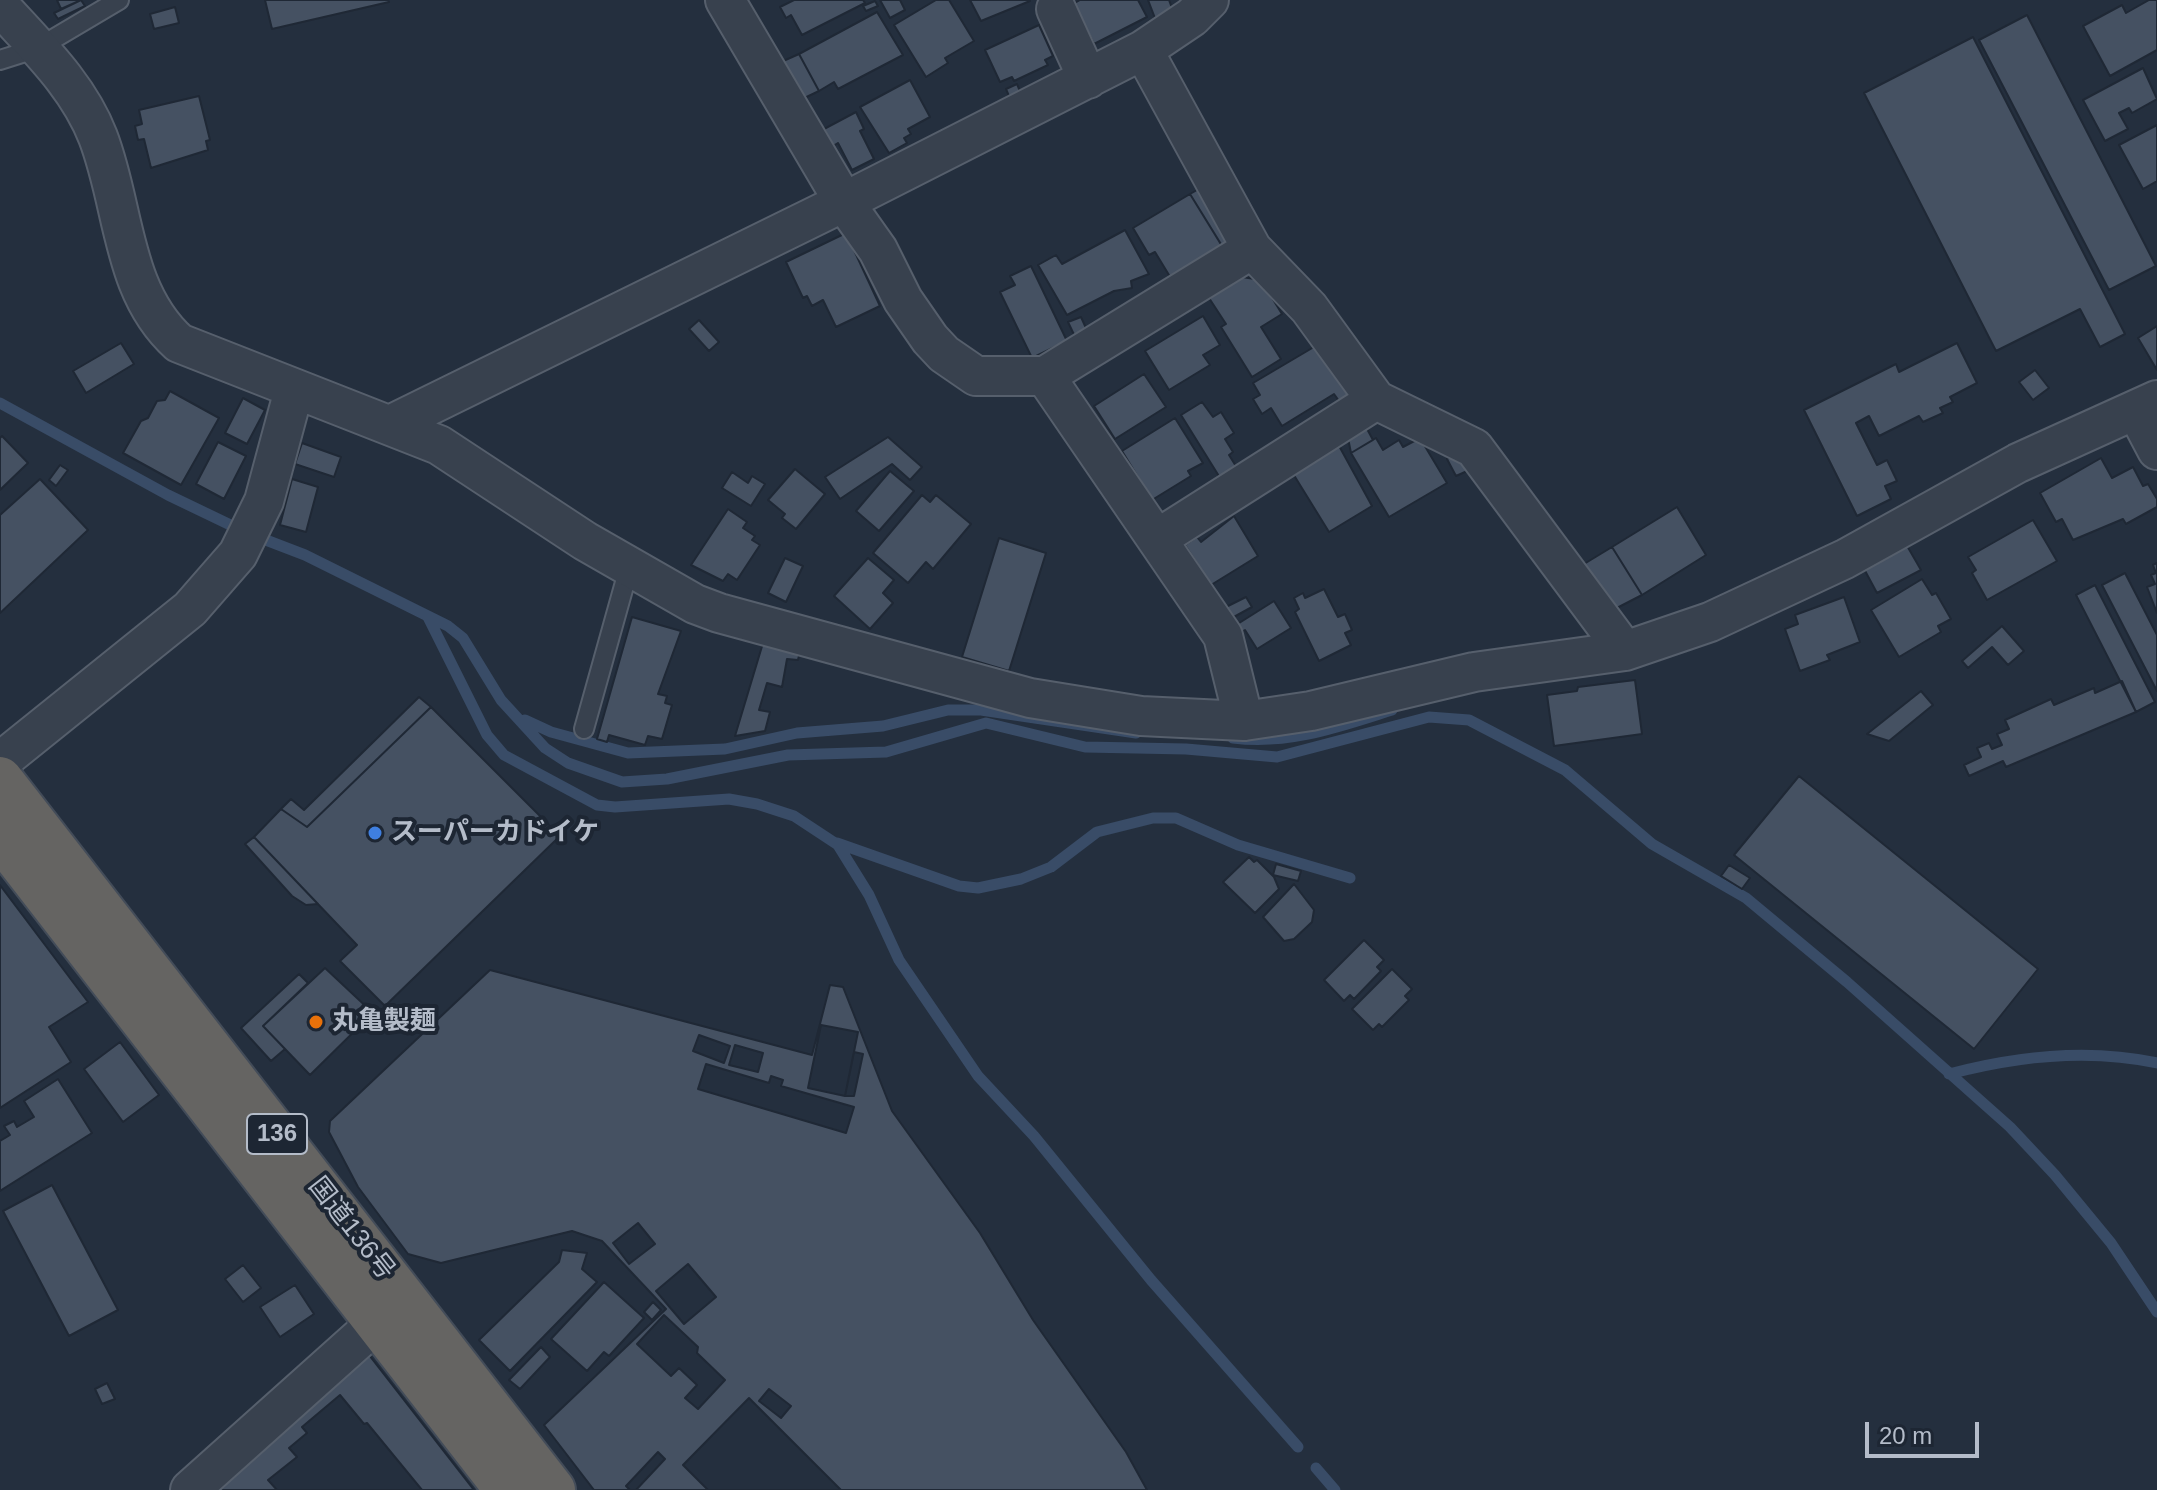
<!DOCTYPE html>
<meta charset="utf-8">
<style>
body{margin:0}
#map{position:relative;width:2157px;height:1490px;overflow:hidden;background:#242f3e;font-family:Arial,sans-serif}
canvas{display:block}
.scale{position:absolute;left:1865px;top:1422px;width:114px;height:36px;box-sizing:border-box;border:4px solid #b4bcc9;border-top:0;padding-left:10px;font-size:24px;line-height:28px;white-space:nowrap;color:#b4bcc9;-webkit-text-stroke:6px #1d2633;paint-order:stroke}
</style>
<div id="map">
<canvas width="2157" height="1490"></canvas>
<div class="scale">20 m</div>
</div>
<script>
const context = document.querySelector('canvas').getContext('2d');
context.lineJoin = 'round';
function stroke(path, color, width, dash) { context.strokeStyle = color; context.lineWidth = width; context.lineCap = dash ? 'butt' : 'round'; context.setLineDash(dash || []); context.stroke(path); }
function fill(path, color) { context.fillStyle = color; context.fill(path, 'evenodd'); }
function write(font, color, halo, rows, align = 'center') {
  context.font = font + ' Arial,"Noto Sans JP",sans-serif'; context.lineWidth = 8; context.setLineDash([]); context.textBaseline = 'middle'; context.strokeStyle = halo; context.fillStyle = color; for (const [text, x, y, turn = 0] of rows) {
    context.save(); context.translate(x, y); context.rotate((+turn || 0) * Math.PI / 180); context.textAlign = isNaN(turn) ? turn : align; if (halo) context.strokeText(text, 0, 0); context.fillText(text, 0, 0); context.restore();
  }
}
const stream = new Path2D(`
 M0,403L168,495L245,532L305,555L448,626L463,638L501,700L545,748L568,763L622,782L667,779L788,755L886,752L986,723L1085,747L1186,749L1277,757L1429,717L1469,720L1565,770L1652,844L1746,898L1847,982L2010,1127L2055,1175L2111,1243L2157,1312
 M428,617L487,735L504,755L597,805L615,807L729,799L757,804L794,816L838,845L869,895L899,960L978,1076L1034,1136L1151,1280L1298,1447
 M525,720L551,732L628,753L725,749L797,733L883,726L948,710H981L1136,733
 M1233,738C1289,745 1338,727 1392,710
 M837,843L959,886L978,888L1021,879L1051,867L1097,832L1153,818H1176L1238,845L1350,878
 M1949,1074C2017,1056 2088,1048 2157,1063
 M1316,1468L1335,1490`);
const building = new Path2D(`
 M57,0H81L61,9Z
 M81,0L85,6L58,19L54,13Z
 M265,0H388L389,2L272,29Z
 M794,0H863L865,3L802,35L791,15L786,18L780,7Z
 M880,0H900L905,10L890,18Z
 M936,0H949L974,41L945,58L948,63L926,77L894,25Z
 M970,0H1030V1L981,21Z
 M1080,0H1138L1147,17L1094,44L1073,4Z
 M1148,0H1169L1176,19L1158,26Z
 M2149,0H2157V50L2110,76L2083,26L2122,5L2126,13Z
 M875,1L878,6L866,11L863,6Z
 M175,7L179,23L154,29L150,14Z
 M877,12L903,55L838,89L834,82L819,91L799,54Z
 M2027,15L2156,266L2109,290L1979,40Z
 M1039,25L1053,56L1045,60L1048,65L1014,81L1012,77L1000,82L985,50Z
 M1973,37L2125,334L2100,347L2080,309L1996,351L1864,93Z
 M799,54L819,91L794,103L772,66Z
 M2143,68L2157,99L2132,113L2129,108L2119,113L2128,129L2105,141L2083,100Z
 M910,80L930,117L908,129L911,134L904,138L907,143L889,153L860,107Z
 M1017,84L1022,96L1011,101L1006,89Z
 M199,96L210,140L206,141L208,150L151,168L144,139L138,140L135,126L142,124L139,110Z
 M856,112L864,129L860,131L874,159L852,170L838,143L833,146L824,129Z
 M2157,125V181L2143,189L2119,145Z
 M1204,186L1235,236L1222,246L1190,194Z
 M1190,194L1224,249L1172,280L1155,252L1149,255L1133,228Z
 M1125,230L1149,274L1131,281L1132,288L1114,291L1067,315L1038,265L1056,255L1062,264Z
 M846,233L880,306L836,327L823,300L812,306L807,296L803,298L786,262Z
 M1031,266L1067,341L1032,358L1000,292L1015,285L1010,276Z
 M1242,277L1261,280L1282,314L1261,327L1281,359L1252,377L1221,327L1226,324L1209,298Z
 M1203,316L1220,345L1203,355L1210,365L1169,390L1145,351Z
 M1081,317L1090,337L1078,343L1068,322Z
 M699,320L719,342L709,351L689,329Z
 M2157,326V370L2138,338Z
 M121,343L134,364L86,393L73,371Z
 M1957,343L1977,383L1950,397L1953,402L1940,408L1943,413L1923,422L1919,416L1879,436L1869,416L1856,423L1877,465L1887,460L1897,481L1885,486L1891,499L1857,516L1804,410L1896,364L1899,372Z
 M1319,344L1350,394L1339,401L1334,394L1282,426L1271,408L1262,414L1253,399L1260,395L1253,383Z
 M2035,370L2049,388L2033,400L2019,382Z
 M1144,374L1166,407L1115,439L1094,406Z
 M170,391L219,418L181,485L123,453L141,421L148,418L157,401L165,400Z
 M243,398L265,410L247,444L225,433Z
 M1202,402L1213,417L1221,412L1234,433L1225,439L1233,452L1229,455L1239,471L1222,481L1181,415Z
 M1175,418L1203,463L1188,471L1191,476L1152,500L1122,451Z
 M1366,427L1373,440L1351,453L1348,438Z
 M2,436L28,463L0,490V438Z
 M888,437L922,467L910,480L892,464L840,499L825,477Z
 M1376,438L1383,450L1399,440L1403,447L1420,438L1447,483L1389,517L1351,453Z
 M218,442L246,456L224,499L196,484Z
 M302,443L341,457L334,477L295,464Z
 M1338,444L1372,506L1329,532L1292,472Z
 M1465,450L1474,468L1456,476L1447,459Z
 M2101,458L2112,478L2133,467L2143,486L2148,484L2157,499V507L2126,524L2123,519L2073,540L2062,519L2056,522L2040,493Z
 M60,465L68,470L56,486L49,480Z
 M795,469L825,494L796,529L782,518L785,514L768,500Z
 M890,471L914,491L879,531L856,511Z
 M732,472L748,483L752,476L765,484L751,506L722,488Z
 M40,479L88,530L0,613V515Z
 M292,479L318,487L306,532L280,525Z
 M922,495L930,502L936,495L971,524L933,569L926,562L908,583L873,553Z
 M1677,507L1706,555L1642,595L1612,547Z
 M728,509L747,522L743,528L755,536L752,540L760,545L737,580L728,574L723,581L691,565Z
 M1234,516L1258,556L1211,585L1185,545L1197,537L1201,542Z
 M2033,520L2057,561L1987,600L1972,573L1976,570L1968,557Z
 M999,538L1046,553L1009,671L962,657Z
 M1906,544L1921,570L1877,593L1863,567Z
 M1612,547L1642,595L1613,610L1584,564Z
 M785,558L803,566L786,602L768,593Z
 M868,558L894,580L883,593L893,603L870,629L834,596Z
 M2157,563V613L2147,587L2155,584L2151,575L2156,573L2153,565Z
 M2125,573L2157,635V691L2102,585Z
 M1922,579L1932,595L1936,593L1951,619L1938,626L1941,632L1899,657L1871,610Z
 M2095,585L2155,702L2136,712L2076,595Z
 M1324,589L1338,617L1345,614L1352,630L1345,633L1351,645L1319,661L1295,612L1299,609L1294,598L1303,593L1305,598Z
 M1246,597L1252,607L1232,618L1226,607Z
 M1844,597L1860,642L1827,655L1830,660L1800,671L1785,629L1798,624L1795,615Z
 M1274,601L1291,628L1257,649L1245,630L1240,633L1236,625Z
 M632,617L681,631L658,694L667,696L665,703L672,705L662,739L648,736L645,745L609,735L607,742L597,739Z
 M2002,626L2024,651L2008,665L1992,647L1968,668L1962,661Z
 M763,643L800,651L798,660L787,659L782,687L767,683L759,710L770,712L765,731L735,736Z
 M1635,680L1642,734L1554,746L1547,695L1577,691L1578,687Z
 M2122,681L2136,712L2006,767L2003,761L1969,776L1964,765L1981,757L1977,748L1989,743L1992,749L2002,745L1997,734L2009,729L2005,720L2051,699L2054,705L2094,688L2095,693Z
 M1921,691L1933,705L1889,741L1867,734Z
 M419,697L431,707L307,827L281,809L291,799L304,810Z
 M431,707L560,836L385,1006L340,961L357,945L254,837L281,809L307,827Z
 M1799,776L2038,969L1974,1049L1734,855Z
 M254,837L318,904L306,905L292,896L245,844Z
 M1249,857L1254,862L1257,860L1274,877L1279,889L1255,913L1223,882Z
 M1276,864L1301,871L1298,881L1273,875Z
 M1729,865L1750,878L1742,889L1721,876Z
 M1294,884L1314,910L1312,922L1294,939L1284,941L1263,917Z
 M0,885L88,1002L49,1027L71,1062L0,1108Z
 M1364,940L1384,960L1377,967L1381,971L1354,999L1350,995L1344,1001L1324,980Z
 M325,968L373,1013L310,1075L263,1026Z
 M1392,969L1412,989L1405,996L1409,1000L1382,1027L1379,1024L1373,1030L1352,1009Z
 M490,970L812,1055L830,985L843,987L892,1111L980,1233L1033,1320L1126,1452L1147,1490H594L544,1425L666,1309L602,1241L572,1231L441,1263L408,1254L358,1187L329,1132L330,1121Z
 M299,974L308,983L263,1026L285,1049L271,1061L241,1028Z
 M821,1025L858,1032L845,1096L808,1088Z
 M699,1035L730,1046L724,1063L693,1051Z
 M120,1042L159,1095L123,1122L84,1069Z
 M735,1045L763,1053L758,1072L729,1065Z
 M854,1052L863,1054L854,1096H845Z
 M706,1064L769,1083L771,1076L783,1080L781,1086L854,1107L846,1133L698,1089Z
 M58,1079L92,1133L0,1191V1141L10,1135L4,1126L14,1121L17,1127L34,1117L24,1101Z
 M52,1185L118,1310L69,1336L3,1211Z
 M638,1223L655,1244L629,1264L613,1243Z
 M562,1250L587,1253L582,1269L597,1282L510,1371L479,1340L559,1262Z
 M688,1264L716,1297L684,1324L656,1291Z
 M243,1265L261,1288L243,1302L225,1279Z
 M604,1282L644,1318L609,1356L604,1352L587,1371L551,1339Z
 M295,1285L314,1314L280,1337L260,1307Z
 M653,1302L661,1310L652,1320L644,1312Z
 M664,1315L698,1347L697,1353L725,1380L698,1409L685,1398L697,1385L679,1368L671,1376L637,1344Z
 M541,1347L550,1357L520,1389L509,1380Z
 M369,1355L474,1490H216L262,1448Z
 M107,1383L115,1399L102,1404L95,1389Z
 M769,1389L791,1406L781,1418L759,1401Z
 M340,1395L364,1424L367,1423L422,1490H277L268,1480L297,1457L289,1448L307,1433L302,1427Z
 M749,1398L841,1490H708L683,1465Z
 M658,1452L665,1459L636,1490H630L626,1486Z`);
const service = new Path2D(`
 M0,60L38,48L119,0
 M584,729L629,568`);
const minor = new Path2D(`
 M725,0L844,202L878,250L903,300L930,339L944,354L976,376H1045L1223,636L1244,721
 M0,6C36,46 78,85 98,137C125,207 121,291 179,343L439,445L585,541L695,604L719,613L1030,698L1141,716L1244,721L1311,711L1474,672L1625,651L1710,622L1845,559L2018,463L2157,400
 M1056,9L1088,79
 M1143,50L1252,249L1309,308L1376,400L1474,448L1625,651
 M1045,376L1252,249
 M2137,412L2157,450
 M392,424L844,202L1143,50L1192,17L1209,0
 M1157,539L1376,400
 M0,762L190,609L238,554L264,501L294,390
 M190,1490L399,1303`);
const trunk = new Path2D(`
 M0,779L553,1490
 M0,836L507,1490`);
const markers = [
 [375,833,8,"#3f7fe0"],
 [316,1022,8,"#e8710a"]
];
const shields = [
 [277,1134,60]
];
const shieldNames = [
 ["136",277,1134]
];
const poiNames = [
 ["スーパーカドイケ",391,833],
 ["丸亀製麺",332,1022]
];
const streetNames = [
 ["国道136号",351,1229,52]
];
stroke(stream, '#394c67', 11);
fill(building, '#455162');
stroke(building, '#1f2835', 2);
stroke(service, '#565f6c', 22);
stroke(minor, '#565f6c', 42);
stroke(trunk, '#434c59', 48);
stroke(service, '#38414e', 18);
stroke(minor, '#38414e', 38);
stroke(trunk, '#656462', 44);
for (const [x, y, r, color] of markers) { const dot = new Path2D(); dot.arc(x, y, r, 0, 2 * Math.PI); context.fillStyle = color; context.fill(dot); stroke(dot, '#1d2633', 3); }
for (const [x, y, w] of shields) { const box = new Path2D(); box.roundRect(x - w / 2, y - 20, w, 40, 6); context.fillStyle = '#1d2633'; context.fill(box); stroke(box, '#b4bcc9', 2); }
write('bold 24px', '#b4bcc9', null, shieldNames);
write('bold 26px', '#b4bcc9', '#1d2633', poiNames, 'left');
write('26px', '#b4bcc9', '#1d2633', streetNames);
</script>
